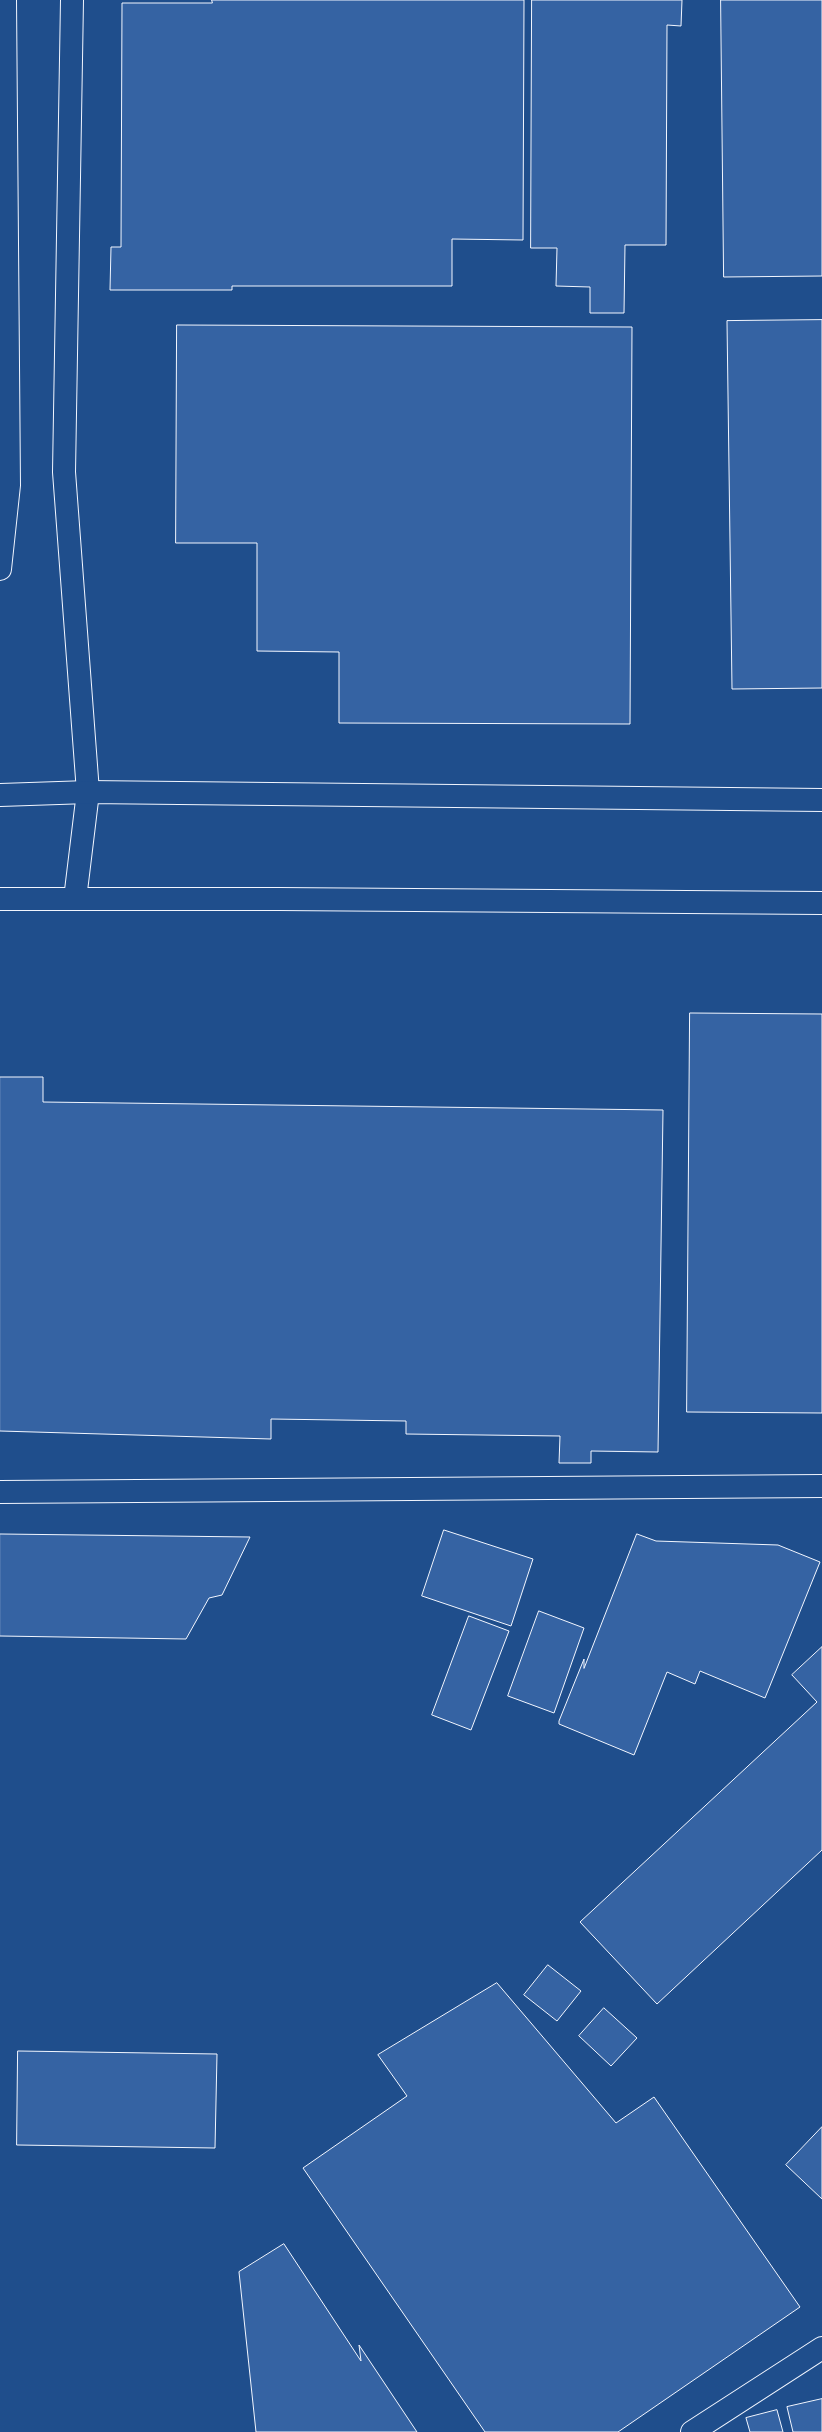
<!DOCTYPE html>
<style>
body{margin:0}
canvas{display:block;background:#1f4e8c}
</style>
<canvas width="822" height="2432"></canvas>
<script>
const context = document.querySelector('canvas').getContext('2d');
context.lineJoin = 'round';
function fill(path, color) { context.fillStyle = color; context.fill(path, 'evenodd'); }
function stroke(path, color, width, dash) { context.strokeStyle = color; context.lineWidth = width; context.lineCap = dash ? 'butt' : 'round'; context.setLineDash(dash || []); context.stroke(path); }
const building = new Path2D(`
 M212,0H524L523,240L452,239V286H232V290H110L111,247H121L122,3H212Z
 M532,0H682L681,26L667,25L666,245H625L624,313H590V287L556,286L557,248H531Z
 M721,0H822V276L724,277Z
 M822,320V688L732,689L727,321Z
 M177,325L632,327L630,724L339,723V652L257,651V543H176Z
 M690,1013L822,1014V1413L687,1412Z
 M0,1077H43V1102L663,1110L658,1452L591,1451V1463H559L560,1436L406,1434V1421L271,1419V1439L0,1431Z
 M444,1530L533,1559L511,1626L422,1596Z
 M0,1534L250,1537L222,1595L209,1598L186,1639L0,1636Z
 M637,1534L656,1541L778,1545L820,1562L765,1698L700,1671L695,1684L667,1672L634,1755L559,1724V1721L584,1659V1668Z
 M539,1611L584,1628L554,1713L508,1696Z
 M469,1616L509,1631L471,1730L432,1715Z
 M822,1647V1850L657,2004L580,1922L817,1702L792,1675Z
 M548,1965L581,1991L557,2021L524,1995Z
 M497,1983L616,2123L654,2097L800,2307L618,2432H485L303,2168L407,2096L378,2055Z
 M604,2008L637,2038L611,2066L579,2036Z
 M18,2051L217,2054L215,2148L17,2145Z
 M822,2127V2199L786,2165Z
 M284,2244L361,2361L359,2345L417,2432H256L239,2272Z
 M822,2399V2432H793L787,2407Z
 M777,2410L783,2432H750L746,2418Z`);
const street = new Path2D(`
 M72,0L64,472L88,792L75,899
 M0,569L9,485L5,0
 M0,1492L822,1486`);
const secondary = new Path2D(`
 M0,795L88,792L822,800
 M0,899H279L822,903
 M692,2432L822,2348`);
fill(building, '#3563a3');
stroke(building, '#f2f6ff', 1);
stroke(street, '#f2f6ff', 24);
stroke(secondary, '#f2f6ff', 24);
stroke(street, '#1f4e8c', 22);
stroke(secondary, '#1f4e8c', 22);
</script>
